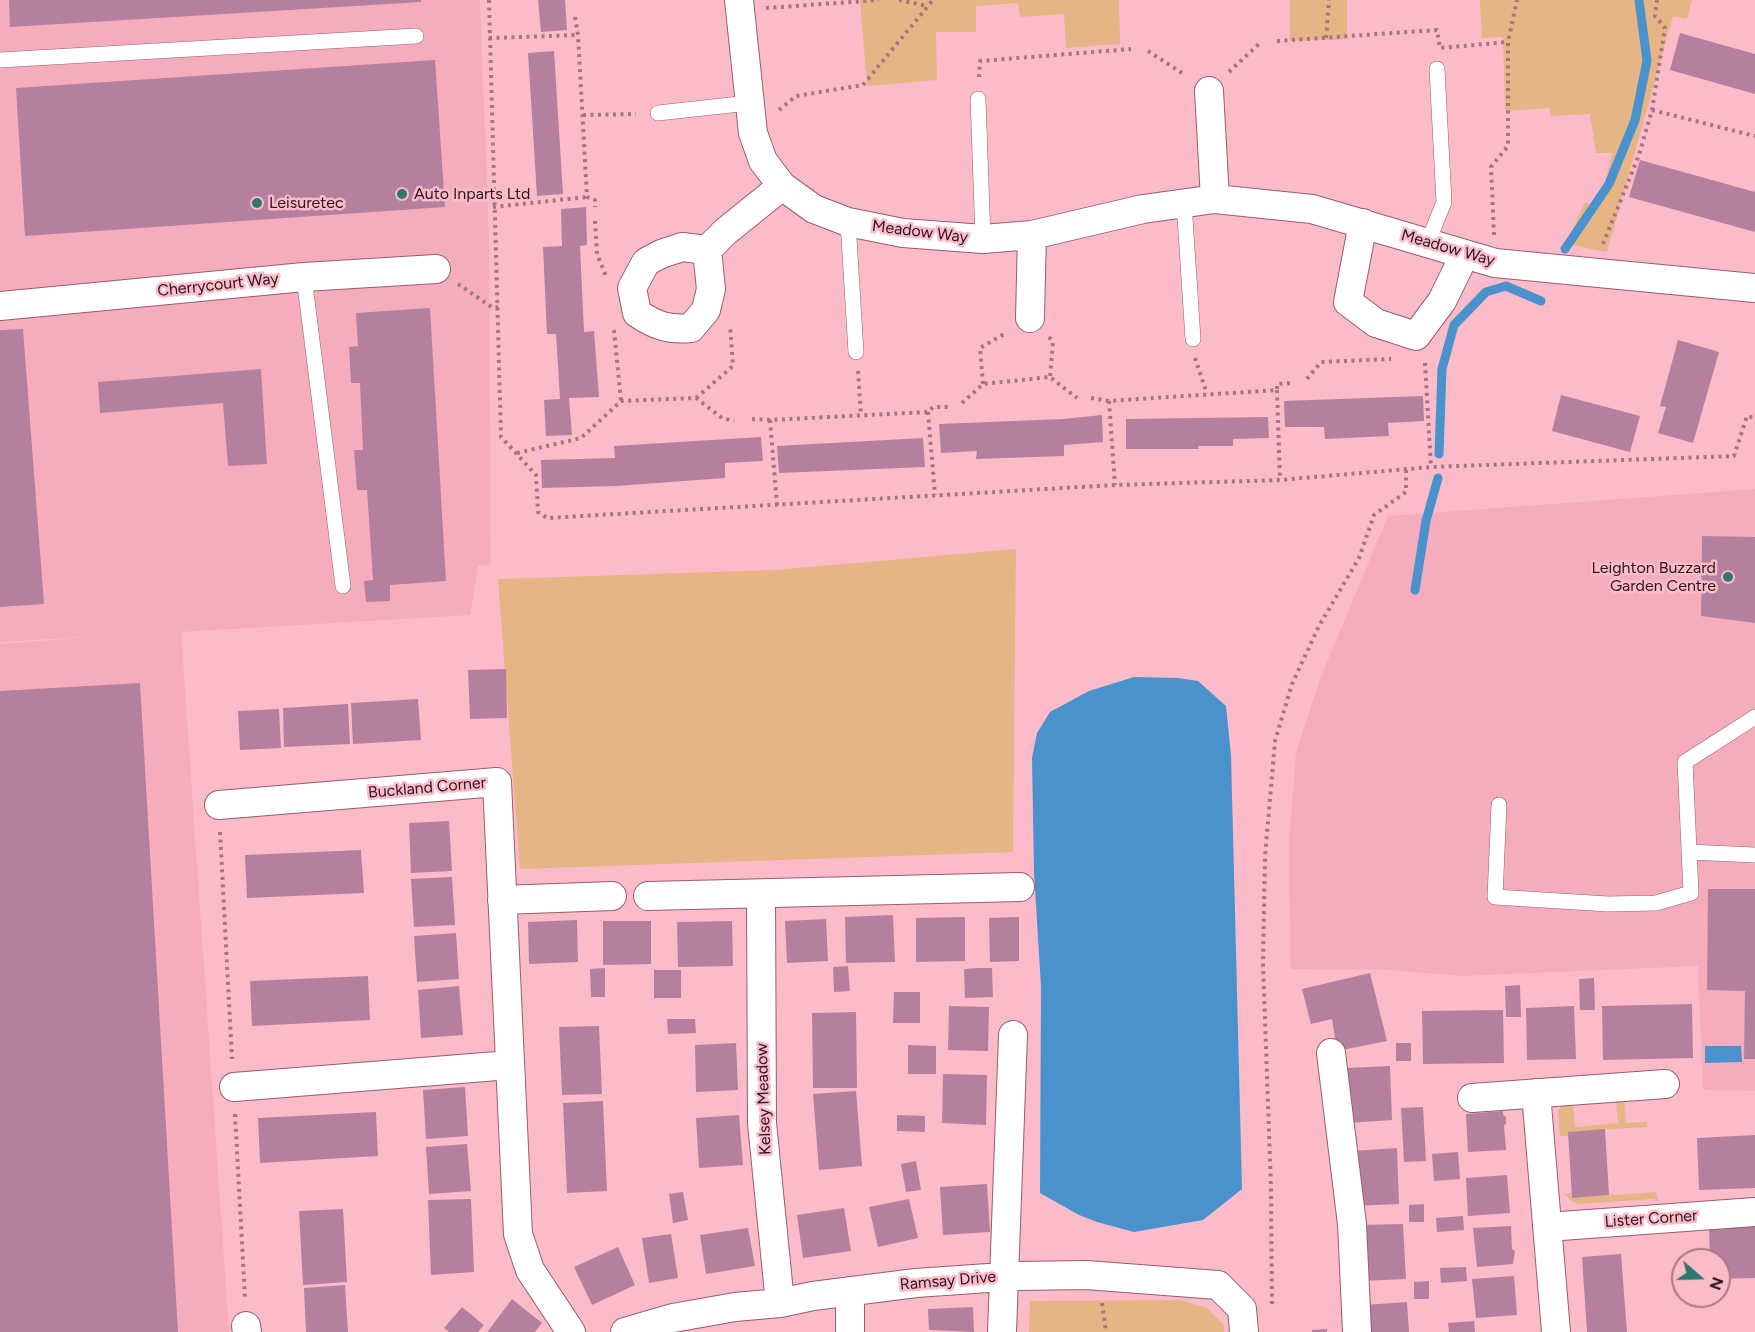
<!DOCTYPE html>
<style>
body{margin:0}
#map{position:relative;width:1755px;height:1332px;overflow:hidden;background:#fcbbc9;font-family:Figtree,sans-serif}
canvas{display:block}
.north{position:absolute;left:1671px;top:1248px;width:60px;height:60px;box-sizing:border-box;background:#fcbbc9;border:2px solid #a87883;border-radius:50%;rotate:110deg;font-size:16px;font-weight:700;line-height:24px;text-align:center;color:#2b141a}
.north::after{content:'';display:block;margin:auto;width:21px;height:27px;background:#2f766e;clip-path:polygon(50% 0,100% 100%,50% 72%,0 100%)}
</style>
<div id="map">
<canvas width="1755" height="1332"></canvas>
<div class="north">N</div>
</div>
<script>
const context = document.querySelector('canvas').getContext('2d');
context.lineJoin = 'round';
function fill(path, color) { context.fillStyle = color; context.fill(path, 'evenodd'); }
function stroke(path, color, width, dash) { context.strokeStyle = color; context.lineWidth = width; context.lineCap = dash ? 'butt' : 'round'; context.setLineDash(dash || []); context.stroke(path); }
function write(font, color, halo, rows, align = 'center') {
  context.font = font + ' Figtree,sans-serif'; context.lineWidth = 5; context.setLineDash([]); context.textBaseline = 'middle'; context.strokeStyle = halo; context.fillStyle = color; for (const [text, x, y, turn = 0] of rows) {
    context.save(); context.translate(x, y); context.rotate((+turn || 0) * Math.PI / 180); context.textAlign = isNaN(turn) ? turn : align; if (halo) context.strokeText(text, 0, 0); context.fillText(text, 0, 0); context.restore();
  }
}
const built = new Path2D(`
 M0,0H480L489,239L491,564L478,566L470,615L181,632L229,1332H0V644L102,636L0,642Z
 M1755,489V1091L1703,1090L1698,966L1463,976L1389,970L1291,969L1289,844L1296,752L1320,679L1388,516Z`);
const green = new Path2D(`
 M860,0H1119L1120,44L1066,48L1064,14L1020,17L1018,3L976,6V32H936L937,80L867,86Z
 M1290,0H1347V39L1290,41Z
 M1480,0H1692L1687,19L1673,16L1607,252L1566,244L1585,202L1599,207L1612,153H1596L1590,114L1551,116L1549,108L1505,111L1503,37L1482,38Z
 M1016,549L1013,852L520,869L498,579L775,570Z
 M1624,1101L1626,1123L1647,1122V1127L1568,1132V1136H1560L1558,1111L1562,1105H1573L1575,1127L1618,1123L1616,1102Z
 M1656,1192L1658,1201H1655L1654,1199L1578,1204L1572,1201L1565,1194L1571,1193L1572,1198Z
 M1180,1300L1207,1308L1224,1325V1332H1029L1030,1301Z`);
const water = new Path2D(`
 M1134,677L1178,678L1198,681L1226,706L1231,755L1242,1189L1203,1220L1134,1232L1097,1222L1079,1215L1040,1193L1041,987L1034,872L1032,758L1037,733L1050,712L1089,691Z
 M1705,1046H1741L1742,1062L1705,1063Z`);
const stream = new Path2D(`
 M1565,249L1609,184L1635,120L1647,61L1639,0
 M1439,454L1442,369L1454,325L1486,292L1506,286L1541,301
 M1415,590L1426,521L1438,478`);
const building = new Path2D(`
 M9,0H421V2L10,27Z
 M538,0H565L567,30L541,32Z
 M1680,33L1755,54V94L1670,70Z
 M554,51L563,194L537,196L528,53Z
 M435,60L445,207L25,236L16,88Z
 M1640,160L1755,192V232L1629,197Z
 M586,207L587,245L580,246L584,332L594,331L599,397L569,398L572,435L546,436L544,400L560,399L556,334H547L543,247L562,246L561,209Z
 M430,308L446,581L390,585V601L366,602L364,581L373,580L367,490H357L354,450H363L360,383H351L349,347L358,346L356,313Z
 M23,329L44,604L0,607V330Z
 M1678,340L1719,352L1693,443L1658,433L1666,407L1660,406Z
 M261,369L267,464L228,466L223,403L100,413L98,382Z
 M1561,395L1640,416L1630,452L1552,431Z
 M1423,396L1424,421L1388,423L1389,436L1325,439L1324,427H1285L1284,401Z
 M1102,415L1103,442L1064,445V456L976,459L977,451L941,453L939,424L1063,419Z
 M1268,417L1269,438L1233,439V446H1198L1199,449H1126V419Z
 M761,437L763,461L725,463V478L616,486L542,488L541,460L615,458L614,446Z
 M923,438L925,467L779,473L777,446Z
 M1702,536L1755,537V623L1701,616Z
 M506,669L507,718L470,719L468,670Z
 M140,683L178,1332H0V691Z
 M418,699L421,740L353,744L351,703Z
 M348,704L350,744L284,747L283,708Z
 M279,709L281,748L240,750L238,711Z
 M449,821L452,871L411,873L409,823Z
 M361,850L364,893L247,898L245,855Z
 M452,877L455,925L414,927L411,879Z
 M1708,889H1755V1059H1744L1745,991L1707,990Z
 M893,915L895,962L846,963L845,917Z
 M965,917V961L916,962V918Z
 M1019,917V961L990,962L989,918Z
 M826,919L828,961L787,963L785,921Z
 M577,920L578,962L529,964L528,922Z
 M603,921H651V964L603,965Z
 M732,921L733,966L678,967L677,922Z
 M456,933L459,979L417,982L414,936Z
 M848,966L850,991L834,992L833,967Z
 M605,968V997H591L590,969Z
 M978,968H992L993,997L965,998L964,969Z
 M654,970H681V998H654Z
 M1370,973L1387,1041L1337,1051L1332,1019L1311,1024L1302,989Z
 M368,976L370,1020L252,1026L250,981Z
 M1594,978L1595,1010H1580L1579,979Z
 M1520,985L1521,1017H1506L1505,986Z
 M459,986L463,1035L421,1038L418,990Z
 M894,992H920V1023H893Z
 M1692,1004L1693,1058L1603,1060L1602,1006Z
 M949,1006L989,1007L988,1051L948,1050Z
 M1574,1006L1576,1059L1527,1060L1526,1008Z
 M1503,1010L1504,1063L1423,1064L1422,1011Z
 M856,1012L857,1088H813L812,1013Z
 M667,1019H695L696,1033L668,1034Z
 M599,1026L602,1094L562,1095L559,1027Z
 M736,1043L738,1090L696,1092L695,1045Z
 M1396,1043H1411V1061H1396Z
 M908,1045L936,1046V1074H908Z
 M1390,1066L1392,1120L1348,1123L1346,1068Z
 M943,1074L987,1075L986,1125L942,1123Z
 M465,1087L468,1136L426,1139L423,1090Z
 M856,1091L862,1166L819,1170L813,1094Z
 M603,1101L607,1191L567,1193L563,1103Z
 M1423,1107L1426,1161L1404,1162L1401,1108Z
 M1503,1111V1115L1506,1117V1124L1504,1125L1506,1150L1468,1152L1466,1114Z
 M376,1112L378,1156L260,1163L258,1118Z
 M739,1115L743,1165L699,1168L696,1118Z
 M897,1115L925,1116V1132L897,1131Z
 M1605,1129L1609,1195L1572,1198L1568,1132Z
 M1755,1135V1188L1699,1190L1697,1138Z
 M467,1144L471,1191L429,1194L426,1147Z
 M1397,1148L1399,1204L1355,1206L1353,1151Z
 M1458,1152L1460,1179L1434,1181L1432,1154Z
 M916,1161L921,1190L906,1192L901,1164Z
 M1507,1175L1510,1213L1468,1216L1466,1178Z
 M987,1184L990,1232L943,1235L940,1187Z
 M683,1192L688,1220L673,1223L669,1194Z
 M471,1199L474,1272L431,1275L428,1200Z
 M909,1199L918,1238L878,1247L869,1207Z
 M1424,1204V1222H1409V1205Z
 M844,1208L851,1251L803,1258L797,1215Z
 M343,1209L347,1282L303,1285L299,1211Z
 M1463,1216L1464,1230L1437,1232L1436,1218Z
 M1403,1224L1406,1279L1362,1281L1360,1225Z
 M1755,1225V1278L1719,1279V1260H1710L1709,1226Z
 M1511,1226L1512,1249L1515,1251L1513,1264L1477,1267L1473,1228Z
 M748,1228L755,1266L706,1274L700,1235Z
 M671,1234L678,1278L649,1283L642,1238Z
 M618,1247L635,1285L592,1305L574,1267Z
 M1621,1254L1627,1332H1587L1582,1257Z
 M1466,1267L1467,1281L1441,1283L1440,1268Z
 M1514,1276L1517,1315L1476,1318L1472,1279Z
 M1429,1281V1299H1414V1282Z
 M345,1285L348,1332H306L304,1288Z
 M512,1299L542,1323L535,1332H489L488,1331Z
 M1407,1302L1409,1332H1365L1364,1305Z
 M462,1307L484,1325L478,1332H449L444,1328Z
 M973,1307L974,1332L929,1330L928,1309Z
 M1474,1321L1475,1332H1449L1448,1323Z
 M1327,1329V1332H1312V1330Z`);
const path = new Path2D(`
 M489,0L501,437L536,475L538,512L547,518L1115,485L1280,480L1431,467L1734,456L1747,416L1755,418
 M899,0L927,6
 M766,8L879,0
 M575,17L578,35L587,197L595,200V207
 M489,38L578,35
 M1326,38L1329,0
 M1277,41L1437,30L1440,48L1508,42
 M1148,51L1185,75
 M1229,72L1261,42
 M979,77L980,61L1131,49
 M779,110L796,96L863,85L933,0
 M1652,110L1755,136
 M583,115L636,114
 M493,207L587,197
 M595,221L597,254L606,276
 M1494,235L1491,167L1508,146V42L1517,0
 M1603,244L1639,155L1652,110L1665,28L1655,16L1657,0
 M458,284L493,308L498,307
 M614,330L621,401
 M1049,337L1053,342L1050,377
 M1195,358L1207,394
 M1425,363L1431,467
 M858,371L861,415
 M1307,379L1321,362L1391,359
 M983,384L980,348L1006,333
 M1277,390L1280,480
 M696,398L733,366L730,325
 M1091,398L1109,401L1277,390V384L1292,383
 M1109,401L1115,485
 M962,403L983,384L1050,377L1077,398
 M928,412L935,495
 M752,419L770,420L928,412L933,407H949
 M770,420L777,505
 M517,453L581,438L621,401L696,398L722,418L734,421
 M220,832L232,1059
 M235,1114L245,1298
 M1102,1303L1106,1332
 M1272,1304L1271,1188L1263,963L1265,857L1275,741L1292,684L1319,626L1359,558L1374,515L1406,492V468`);
const lane = new Path2D(`
 M0,60L416,36
 M978,99L983,239
 M658,113L749,103
 M1184,203L1193,339
 M848,222L856,352
 M1428,242L1444,202L1437,69
 M304,277L343,586
 M1499,805L1495,897L1608,904L1656,903L1691,893L1685,762L1755,717
 M1689,852L1755,855`);
const street = new Path2D(`
 M739,0L753,133L763,161L782,186L814,209L848,222L903,233L983,239L1032,235L1143,209L1215,199L1312,209L1495,263L1755,288
 M1209,91L1215,199
 M1363,223L1348,302L1376,323L1416,336L1442,301L1465,254
 M707,250L682,247L661,254L646,262L632,288L637,313C656,326 669,330 691,328L706,310L711,289L707,250L725,232L782,186
 M0,306L304,277L436,269
 M1030,318L1032,235
 M219,805L497,782L518,1234L530,1270L571,1332
 M761,894L762,1123L780,1303
 M648,896L1020,887
 M502,900L612,896
 M1331,1053L1352,1224L1357,1332
 M234,1087L510,1065
 M1536,1093L1556,1332
 M1472,1098L1665,1084
 M1547,1227L1755,1212
 M850,1291V1332
 M246,1326L247,1332
 M625,1332L673,1318L735,1307L780,1303L813,1296L916,1283L1017,1276L1086,1275L1218,1285L1242,1309L1244,1332
 M1002,1332L1013,1035`);
const markers = [
 [402,194,6,"#2f766e"],
 [257,203,6,"#2f766e"],
 [1728,577,6,"#2f766e"]
];
const poiNames = [
 ["Auto Inparts Ltd",414,194],
 ["Leisuretec",269,203],
 ["Leighton Buzzard",1716,568,"right"],
 ["Garden Centre",1716,586,"right"]
];
const streetNames = [
 ["Meadow Way",920,232,7],
 ["Meadow Way",1448,248,16],
 ["Cherrycourt Way",218,285,-6],
 ["Buckland Corner",427,788,-5],
 ["Kelsey Meadow",764,1099,-92],
 ["Lister Corner",1651,1219,-4],
 ["Ramsay Drive",948,1281,-5]
];
fill(built, '#f5adbe');
fill(green, '#e6b586');
fill(water, '#4a92cb');
stroke(stream, '#4a92cb', 9);
fill(building, '#b5809e');
stroke(lane, '#975d6b', 16);
stroke(street, '#975d6b', 30);
stroke(path, '#a47580', 4, [3, 4.5]);
stroke(lane, '#fff', 15);
stroke(street, '#fff', 28);
for (const [x, y, r, color] of markers) { const dot = new Path2D(); dot.arc(x, y, r, 0, 2 * Math.PI); context.fillStyle = color; context.fill(dot); stroke(dot, '#fcbbc9', 2); }
write('16px', '#2b141a', '#fcbbc9', poiNames, 'left');
write('16px', '#2b141a', '#fcbbc9', streetNames);
</script>
